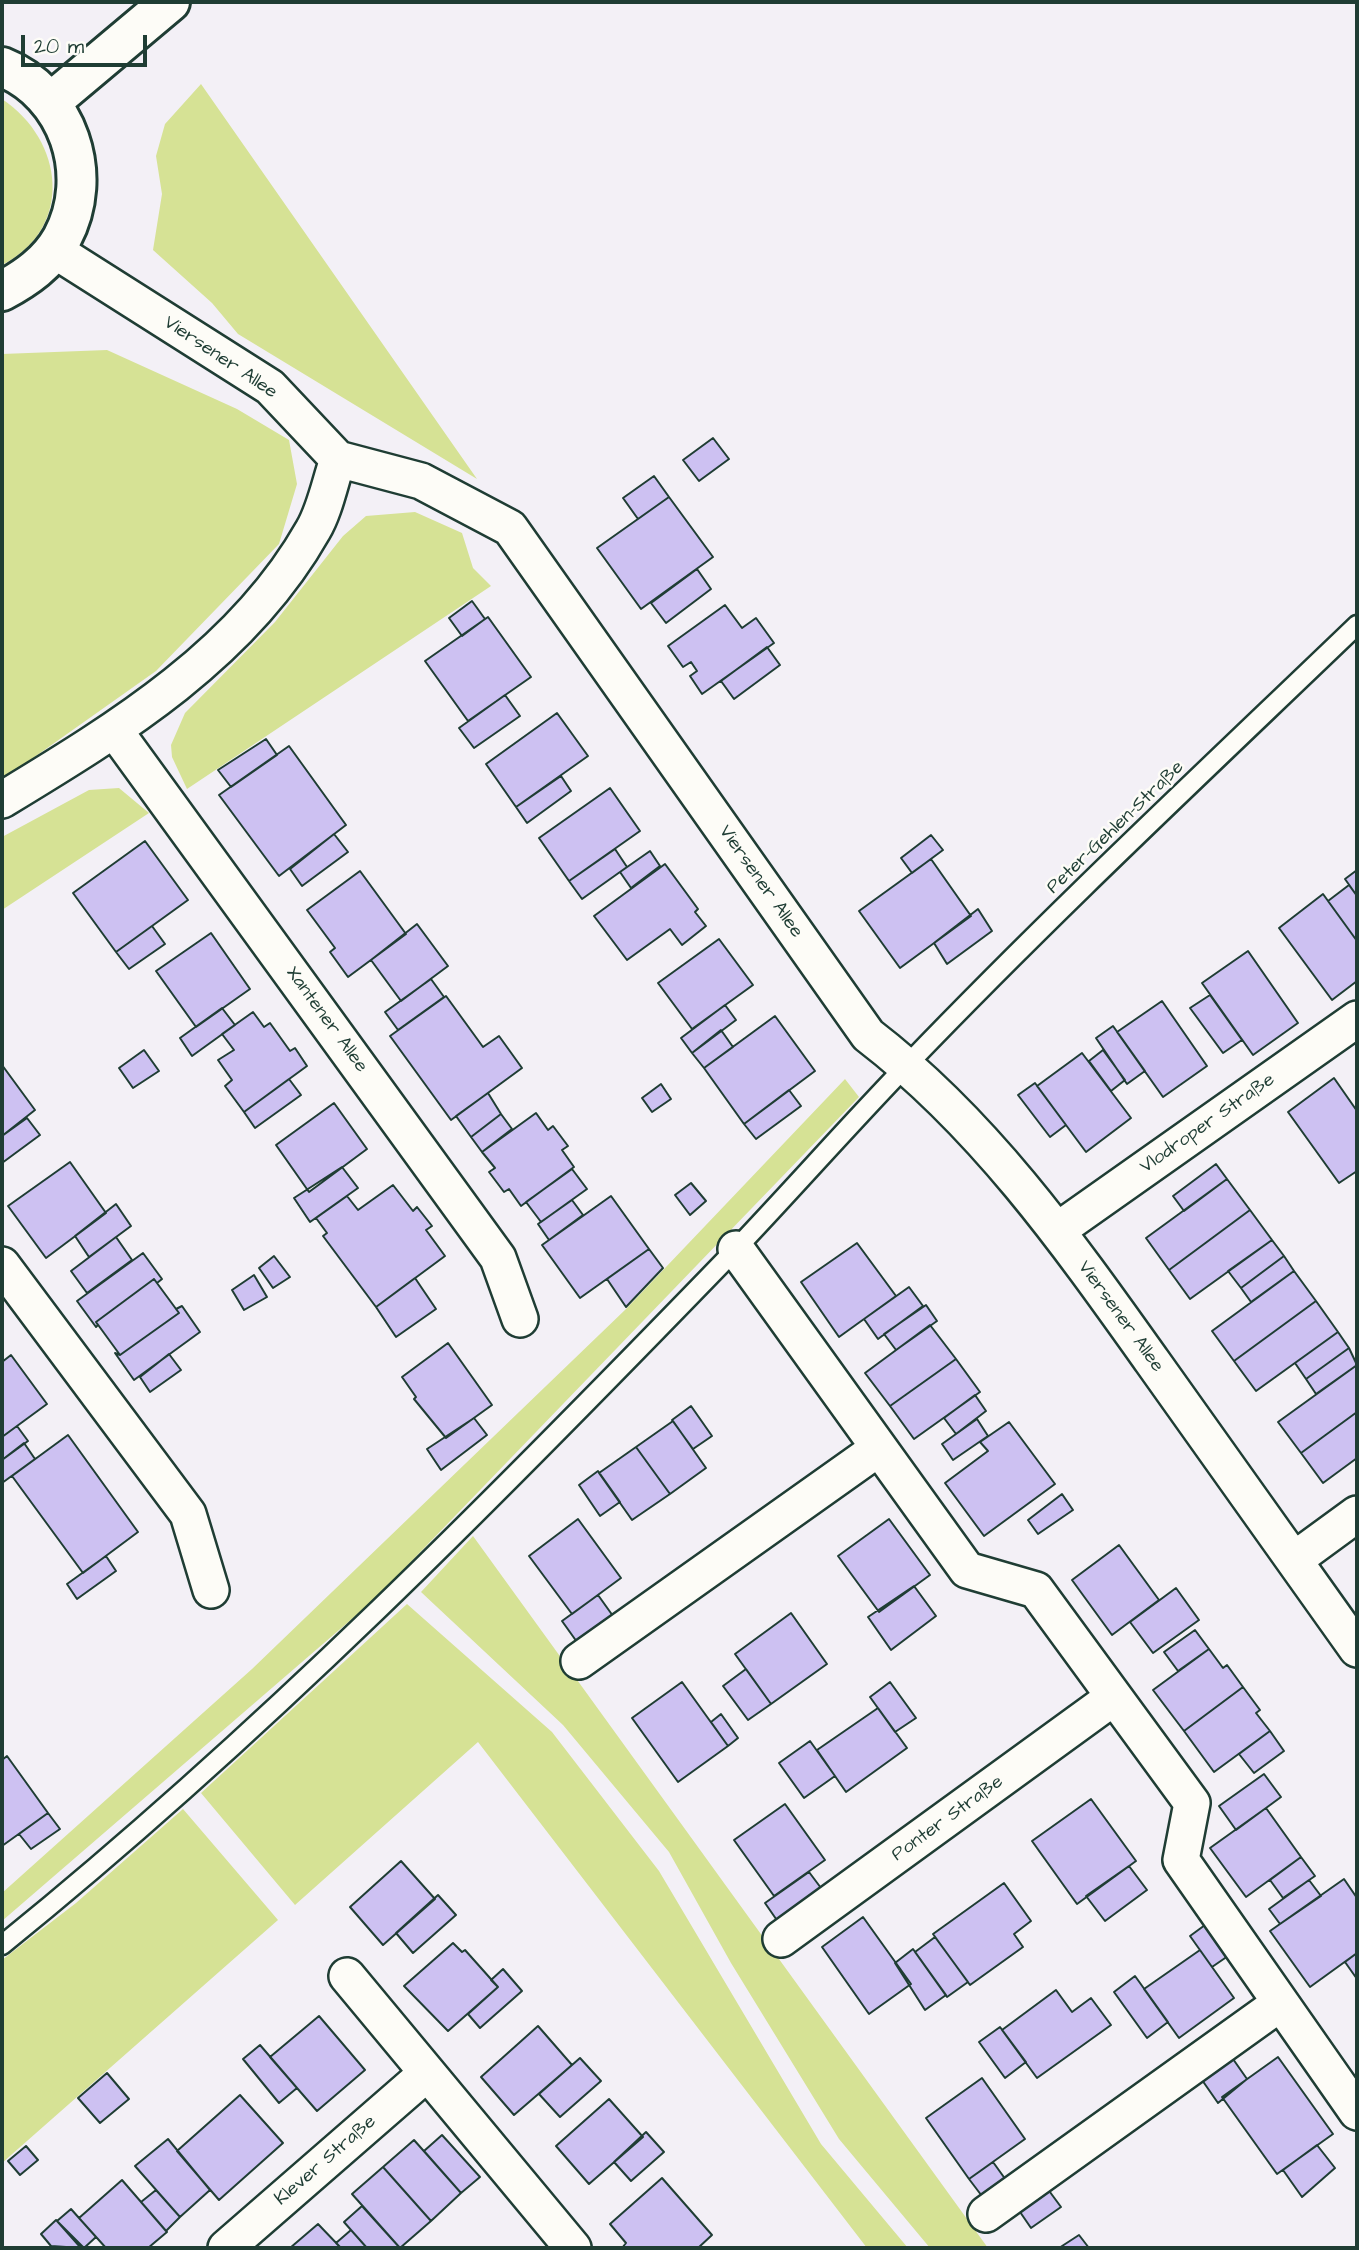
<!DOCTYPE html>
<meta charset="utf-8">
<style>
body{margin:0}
#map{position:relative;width:1359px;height:2250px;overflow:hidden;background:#f3f0f6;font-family:"Architects Daughter",sans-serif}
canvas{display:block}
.frame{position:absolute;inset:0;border:4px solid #1f3d34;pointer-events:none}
.scale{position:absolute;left:21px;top:35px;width:126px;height:32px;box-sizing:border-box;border:4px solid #1f3d34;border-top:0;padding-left:9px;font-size:21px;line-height:24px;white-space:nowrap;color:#1f3d34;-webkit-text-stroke:5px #fdfcf7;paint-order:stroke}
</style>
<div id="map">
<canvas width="1359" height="2250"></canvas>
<div class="frame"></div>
<div class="scale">20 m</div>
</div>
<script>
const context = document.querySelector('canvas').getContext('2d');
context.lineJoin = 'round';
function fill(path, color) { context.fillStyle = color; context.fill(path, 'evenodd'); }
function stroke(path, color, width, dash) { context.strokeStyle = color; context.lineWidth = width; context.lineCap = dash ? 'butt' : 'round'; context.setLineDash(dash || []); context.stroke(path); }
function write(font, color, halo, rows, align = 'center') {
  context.font = font + ' "Architects Daughter",sans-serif'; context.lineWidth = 5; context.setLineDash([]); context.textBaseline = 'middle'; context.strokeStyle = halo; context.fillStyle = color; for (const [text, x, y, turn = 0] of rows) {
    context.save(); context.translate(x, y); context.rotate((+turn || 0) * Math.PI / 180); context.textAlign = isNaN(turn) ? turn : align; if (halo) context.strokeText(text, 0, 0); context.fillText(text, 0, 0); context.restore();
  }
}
const green = new Path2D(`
 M201,84L477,479L238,334L212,303L153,250L162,194L156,156L165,124Z
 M2,99C64,140 75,228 2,265Z
 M107,350L237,409L289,440L297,484L279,544L156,671L2,780V354Z
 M415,512L462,533L473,568L491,586L187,789L172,757L171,745L185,713L275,622L343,536L366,516Z
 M119,788L149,813L2,910V837L89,790Z
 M845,1079L859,1097L375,1599L2,1921V1893L252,1669L626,1309Z
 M473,1536L988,2248H930L839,2139L731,1963L669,1852L563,1725L421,1592Z
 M407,1604L552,1732L659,1871L821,2144L908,2248H867L478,1742L295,1905L201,1793Z
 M183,1809L278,1920L2,2163V1960L76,1903Z`);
const building = new Path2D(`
 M713,438L729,459L699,481L683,460Z
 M654,476L669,497L638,519L623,498Z
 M669,497L713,557L641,609L597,548Z
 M697,569L711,589L666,623L651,603Z
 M472,601L485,619L462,636L449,618Z
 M725,605L742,628L756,618L774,643L702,694L690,676L697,671L691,662L683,667L668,646Z
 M488,617L531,677L468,721L425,661Z
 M767,647L780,665L734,699L721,681Z
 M505,695L520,716L474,748L459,728Z
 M557,713L588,756L516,807L486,764Z
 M266,739L277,755L231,787L218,770Z
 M289,746L346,825L279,876L219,795Z
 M561,776L571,791L527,823L516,807Z
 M610,788L640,831L569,881L539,838Z
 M334,834L348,852L302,886L290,869Z
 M931,835L943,850L912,873L901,858Z
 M145,841L188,900L116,952L73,893Z
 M615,849L627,867L582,899L569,881Z
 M650,851L660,866L631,888L620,872Z
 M931,859L971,916L900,968L859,911Z
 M665,864L698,909L695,912L706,926L682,945L670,929L627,960L594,916Z
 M1357,870V896L1345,879Z
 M360,871L406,934L348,977L330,952L335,948L307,910Z
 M1349,885L1357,896V941L1328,901Z
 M1323,894L1357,941V981L1332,1000L1279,928Z
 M978,909L992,931L947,964L934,943Z
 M417,924L448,966L401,1001L371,960Z
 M152,926L165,944L129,969L116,952Z
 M211,933L250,989L196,1027L156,971Z
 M719,939L753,985L692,1029L658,983Z
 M1248,951L1298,1023L1253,1055L1202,983Z
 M431,979L444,997L398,1030L385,1012Z
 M1210,995L1242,1040L1223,1053L1190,1008Z
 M446,996L483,1047L499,1036L522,1068L451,1120L390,1036Z
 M1162,1001L1207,1066L1163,1097L1117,1032Z
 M725,1005L736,1020L692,1053L681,1038Z
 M222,1008L235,1025L192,1056L180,1038Z
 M253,1012L264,1027L270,1023L290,1051L295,1048L307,1066L244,1112L225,1086L232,1080L218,1060L234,1050L222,1034Z
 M775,1016L815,1071L744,1124L704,1068Z
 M1113,1026L1145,1071L1127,1084L1096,1038Z
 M721,1030L733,1047L704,1068L692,1053Z
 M144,1050L159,1071L133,1088L119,1068Z
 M1103,1050L1125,1080L1111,1091L1089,1061Z
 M1082,1053L1131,1118L1086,1152L1037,1086Z
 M2,1065L35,1110L2,1136Z
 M1334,1078L1357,1111V1171L1339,1183L1288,1112Z
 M289,1079L301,1095L255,1128L244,1112Z
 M1035,1083L1066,1125L1050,1137L1018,1095Z
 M661,1084L671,1099L652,1112L642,1098Z
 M789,1090L801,1106L756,1139L744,1124Z
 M488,1093L501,1114L471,1137L456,1116Z
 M334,1103L367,1149L309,1192L276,1145Z
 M536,1113L548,1130L553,1126L568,1146L562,1150L574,1167L521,1206L509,1189L504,1192L489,1172L495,1168L482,1152Z
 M501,1114L512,1129L482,1152L471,1137Z
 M27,1118L40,1135L2,1163V1136Z
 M70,1162L106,1213L46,1258L8,1206Z
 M1216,1164L1227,1179L1184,1211L1173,1196Z
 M342,1167L358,1188L310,1222L294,1198Z
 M572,1169L587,1189L541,1222L526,1202Z
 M1227,1179L1250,1210L1169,1270L1146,1238Z
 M691,1183L706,1201L690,1215L675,1195Z
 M393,1185L413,1211L417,1207L432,1226L426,1230L445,1256L376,1307L323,1236L327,1233L316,1218L347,1196L358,1210Z
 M611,1196L649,1249L580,1298L542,1245Z
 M572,1200L583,1215L549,1240L538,1224Z
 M116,1204L131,1226L89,1257L75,1236Z
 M1250,1210L1272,1240L1190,1299L1169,1270Z
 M116,1237L132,1260L87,1293L71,1271Z
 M1272,1240L1284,1256L1241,1288L1228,1271Z
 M857,1243L896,1296L839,1337L801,1282Z
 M649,1249L663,1268L626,1307L607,1279Z
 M143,1253L162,1279L157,1283L154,1279L96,1322L98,1325L96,1327L77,1301Z
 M274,1256L290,1277L273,1288L259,1268Z
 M1284,1256L1294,1271L1251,1302L1241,1288Z
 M1294,1271L1316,1301L1234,1361L1212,1331Z
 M254,1275L267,1297L244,1310L232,1290Z
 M415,1278L436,1309L396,1337L376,1307Z
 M154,1279L179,1313L120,1355L96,1322Z
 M909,1287L923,1306L878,1339L864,1319Z
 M1316,1301L1338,1332L1256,1391L1234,1361Z
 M926,1305L937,1321L896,1350L884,1334Z
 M182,1306L200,1332L134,1380L115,1353L120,1355L179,1313L176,1309Z
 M930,1325L956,1359L890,1406L865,1373Z
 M1338,1332L1349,1348L1306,1379L1295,1363Z
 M448,1343L492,1405L446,1438L414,1399L416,1397L402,1377Z
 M1349,1348L1357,1365L1316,1394L1306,1379Z
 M169,1354L181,1370L150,1392L140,1377Z
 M11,1355L47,1404L2,1437V1362Z
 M956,1359L980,1392L914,1439L890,1406Z
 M1357,1365V1412L1301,1453L1278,1422Z
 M975,1395L986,1411L956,1434L944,1418Z
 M691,1406L712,1436L693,1449L672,1420Z
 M1357,1412V1458L1323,1483L1301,1453Z
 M474,1418L487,1435L441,1470L427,1449Z
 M977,1419L988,1436L953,1460L942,1444Z
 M673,1421L706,1468L670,1494L636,1447Z
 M1009,1422L1055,1484L984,1536L945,1483L988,1451L980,1442Z
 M17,1426L28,1441L2,1460V1437Z
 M68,1435L138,1532L83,1573L12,1476Z
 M24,1443L35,1459L2,1483V1460Z
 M636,1447L670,1494L632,1520L599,1473Z
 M598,1471L620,1502L600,1516L579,1485Z
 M1062,1494L1073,1510L1038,1534L1028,1520Z
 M578,1519L621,1578L572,1614L529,1556Z
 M889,1519L930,1575L879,1612L838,1556Z
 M1119,1545L1159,1600L1112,1635L1072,1580Z
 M106,1556L116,1571L77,1599L67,1584Z
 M914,1586L936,1616L891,1650L868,1617Z
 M1176,1588L1199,1620L1153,1653L1130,1622Z
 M598,1595L618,1623L582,1649L562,1621Z
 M791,1613L827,1664L771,1704L735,1654Z
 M1195,1630L1209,1649L1178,1671L1164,1652Z
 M1209,1649L1223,1668L1227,1665L1243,1687L1184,1731L1153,1690Z
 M746,1669L771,1704L748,1720L723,1686Z
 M682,1682L728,1746L678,1782L632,1718Z
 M890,1682L916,1718L895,1732L870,1697Z
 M1243,1687L1260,1710L1256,1713L1270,1731L1214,1772L1184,1731Z
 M878,1708L907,1748L846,1792L817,1750Z
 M721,1714L738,1738L728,1746L711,1722Z
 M1270,1731L1284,1751L1254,1773L1239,1754Z
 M810,1741L835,1776L804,1798L779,1763Z
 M7,1756L48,1813L2,1846V1760Z
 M1264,1774L1281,1797L1236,1830L1219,1806Z
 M1091,1799L1136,1861L1077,1904L1032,1841Z
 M785,1804L825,1860L774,1896L734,1840Z
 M1266,1808L1301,1857L1246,1897L1210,1848Z
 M48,1813L60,1829L31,1849L19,1834Z
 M1301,1857L1315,1876L1283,1898L1270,1880Z
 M401,1861L435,1899L383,1945L350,1907Z
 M1129,1866L1147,1890L1105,1921L1086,1896Z
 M809,1872L827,1896L783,1929L765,1903Z
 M1344,1879L1357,1898V1953L1310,1987L1270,1931Z
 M1309,1880L1321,1896L1280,1924L1269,1909Z
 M1004,1883L1031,1921L1014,1934L1023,1947L970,1985L933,1934Z
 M438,1895L456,1915L413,1953L396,1933Z
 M863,1917L911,1984L869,2014L822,1947Z
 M1205,1925L1228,1956L1212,1967L1190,1936Z
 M935,1937L968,1982L947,1997L915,1952Z
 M453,1943L462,1952L465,1950L498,1987L448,2031L404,1986Z
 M913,1949L946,1995L925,2010L895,1963Z
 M1200,1950L1234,1998L1179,2038L1144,1989Z
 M1357,1953V1979L1345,1962Z
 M503,1969L522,1991L480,2028L468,2014L498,1987L491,1980Z
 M1135,1976L1168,2022L1147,2038L1114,1992Z
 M1056,1990L1072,2012L1091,1998L1111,2025L1037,2078L1002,2030Z
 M319,2016L365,2070L317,2111L270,2057Z
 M538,2026L572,2065L514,2115L481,2077Z
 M1000,2027L1026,2062L1005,2078L979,2042Z
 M260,2045L297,2088L279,2103L243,2059Z
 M1278,2057L1333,2134L1277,2174L1222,2097Z
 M580,2058L601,2081L560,2117L539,2094Z
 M1233,2059L1247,2079L1218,2103L1202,2080Z
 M107,2073L129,2099L100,2123L78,2098Z
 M982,2078L1025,2139L969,2179L926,2118Z
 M240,2095L283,2143L219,2200L177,2151Z
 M609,2099L643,2137L589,2184L556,2146Z
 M646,2132L664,2152L631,2181L614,2162Z
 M442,2135L480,2177L461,2193L424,2151Z
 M168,2139L210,2190L180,2217L135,2166Z
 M414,2140L461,2193L431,2221L383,2167Z
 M1317,2145L1335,2168L1302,2197L1283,2170Z
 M26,2146L38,2160L20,2175L8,2161Z
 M993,2162L1011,2187L988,2204L969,2179Z
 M383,2167L431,2221L400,2248L352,2194Z
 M662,2178L712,2235L698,2248H622L626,2243L610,2224Z
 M122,2180L167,2232L148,2248H106L79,2218Z
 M1047,2188L1061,2207L1031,2228L1018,2209Z
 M156,2190L180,2217L166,2231L141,2202Z
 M362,2206L400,2248H367L351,2230L344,2222Z
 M71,2209L96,2237L84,2248L57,2221Z
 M56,2220L57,2221L81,2248L51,2246L41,2234Z
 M318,2224L341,2248H290Z
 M351,2230L367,2248H341L336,2243Z
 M1079,2235L1089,2248H1059Z`);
const lane = new Path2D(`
 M2,1945C263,1734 500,1493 733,1252C792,1190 849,1125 908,1064C1053,913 1206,770 1357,625`);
const street = new Path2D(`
 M54,250L270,387L338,459L421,481L510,528L868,1035C984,1124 1068,1243 1152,1361C1220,1457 1289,1553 1357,1649
 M115,731L498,1258L520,1319
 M2,800C119,729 243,654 313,530C325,510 330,482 338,459
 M1058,1230L1357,1019
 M736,1249L967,1570L1036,1590L1192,1803L1181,1860L1357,2112
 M2,1265L188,1514L211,1590
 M1294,1560L1357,1514
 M579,1661L879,1448
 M781,1939L1114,1697
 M347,1976L573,2248
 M986,2214L1279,2004
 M226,2248L427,2073`);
const secondary = new Path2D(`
 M2,67C68,93 96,175 62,238C48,263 26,278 2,291
 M51,102L170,2`);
const streetNames = [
 ["Viersener Allee",220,358,34],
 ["Peter-Gehlen-Straße",1116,828,-44],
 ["Viersener Allee",760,882,55],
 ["Xantener Allee",326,1020,54],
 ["Vlodroper Straße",1208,1124,-35],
 ["Viersener Allee",1120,1317,54],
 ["Ponter Straße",948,1819,-36],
 ["Klever Straße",326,2161,-41]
];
fill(green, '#d6e295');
fill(building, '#cdc1f2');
stroke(building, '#1f3d34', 2);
stroke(lane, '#1f3d34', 23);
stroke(street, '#1f3d34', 40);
stroke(secondary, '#1f3d34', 44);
stroke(lane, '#fdfcf7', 18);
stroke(street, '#fdfcf7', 35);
stroke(secondary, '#fdfcf7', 38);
write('19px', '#1f3d34', '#fdfcf7', streetNames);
</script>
